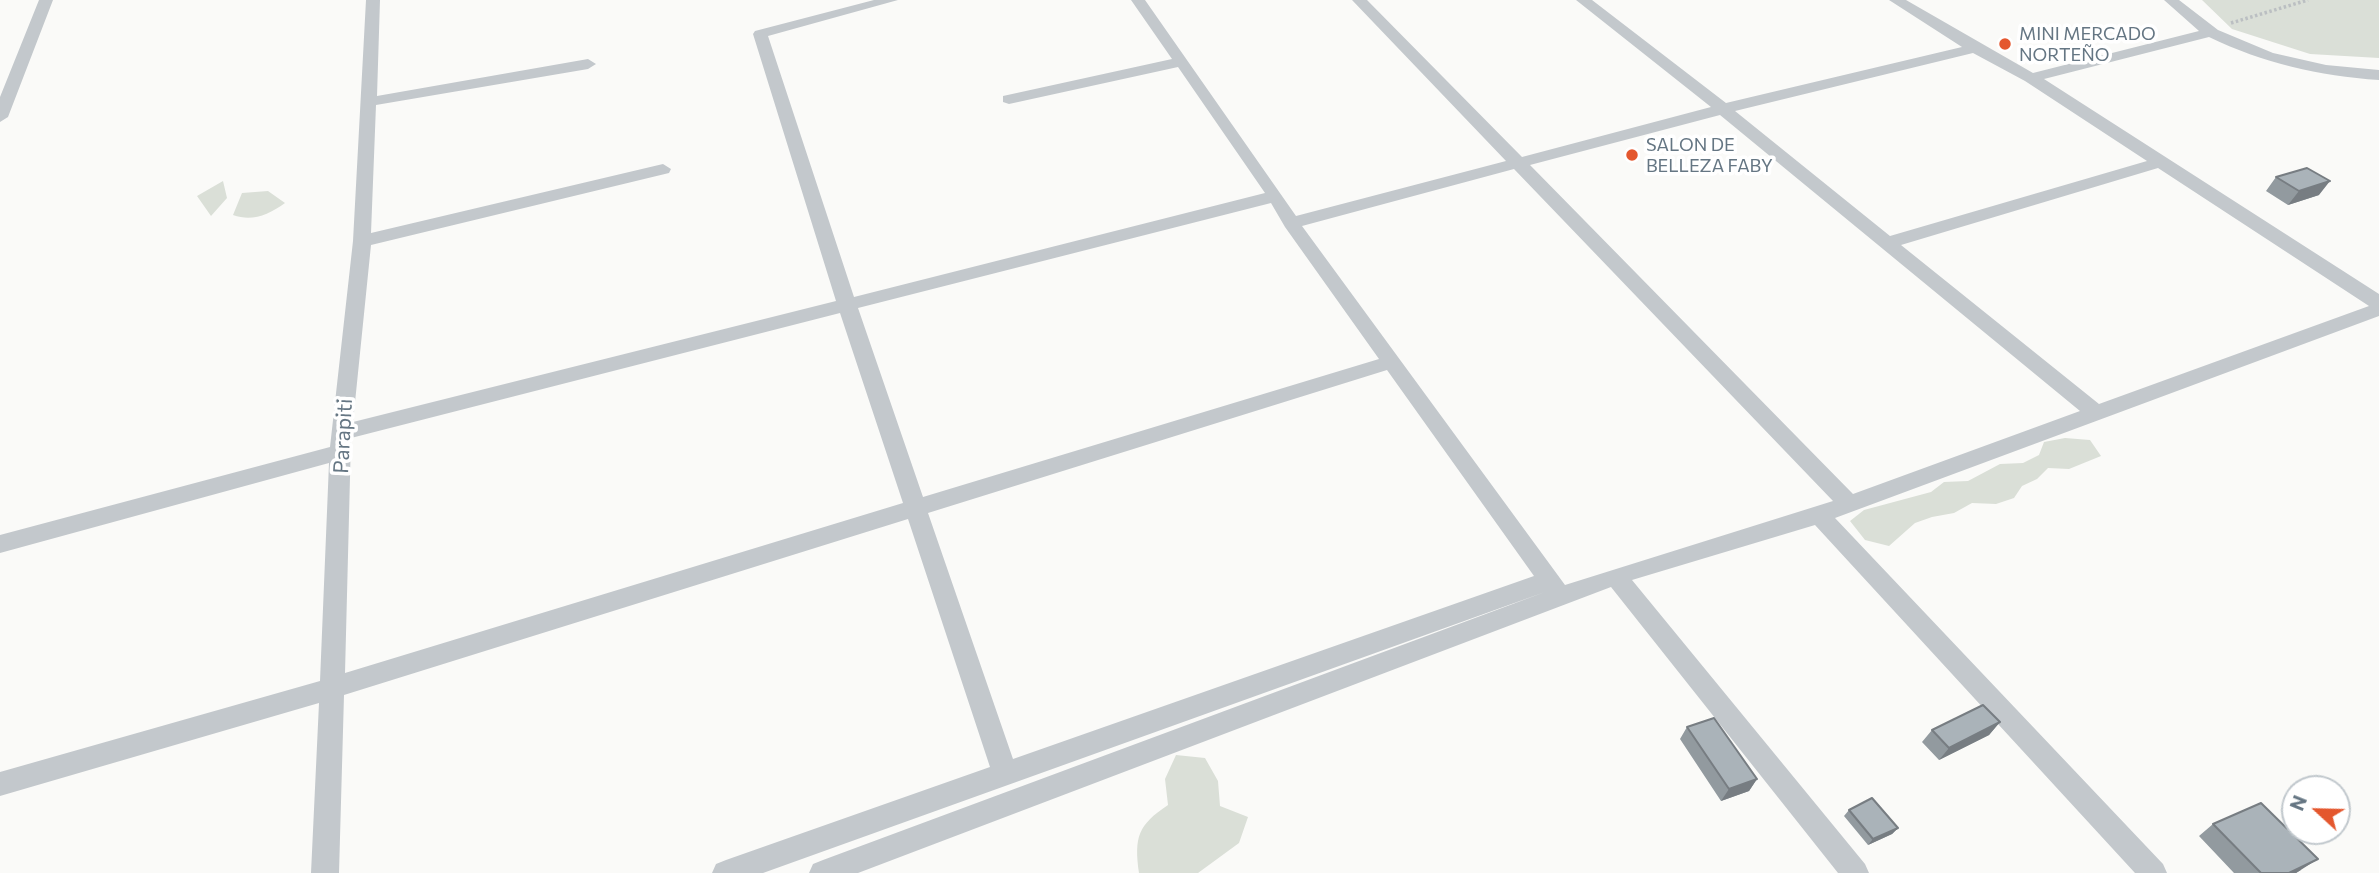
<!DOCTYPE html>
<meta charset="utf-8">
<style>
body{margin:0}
#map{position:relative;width:2379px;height:873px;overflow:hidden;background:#fafaf8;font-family:Commissioner,sans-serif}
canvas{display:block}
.north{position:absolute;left:2281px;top:775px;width:70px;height:70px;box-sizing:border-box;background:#fff;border:2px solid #c1c8cd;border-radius:50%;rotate:292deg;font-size:19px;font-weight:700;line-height:28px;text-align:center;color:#657683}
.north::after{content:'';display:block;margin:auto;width:24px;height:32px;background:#e4572e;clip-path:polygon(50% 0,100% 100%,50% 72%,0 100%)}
</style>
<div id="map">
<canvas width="2379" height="873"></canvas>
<div class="north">N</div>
</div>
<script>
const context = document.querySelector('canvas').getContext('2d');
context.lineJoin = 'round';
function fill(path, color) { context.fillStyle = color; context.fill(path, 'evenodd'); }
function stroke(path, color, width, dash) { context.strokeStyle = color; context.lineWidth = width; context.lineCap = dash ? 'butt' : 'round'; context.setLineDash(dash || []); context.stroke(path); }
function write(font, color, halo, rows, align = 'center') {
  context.font = font + ' Commissioner,sans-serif'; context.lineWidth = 7; context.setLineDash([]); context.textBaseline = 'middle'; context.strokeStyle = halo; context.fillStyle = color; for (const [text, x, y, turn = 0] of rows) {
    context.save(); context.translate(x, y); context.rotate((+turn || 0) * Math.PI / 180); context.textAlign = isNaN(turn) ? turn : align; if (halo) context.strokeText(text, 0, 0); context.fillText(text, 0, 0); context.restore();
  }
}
const green = new Path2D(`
 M2202,0H2379V58L2310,54L2232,29Z
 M223,181L227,198L211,216L197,196Z
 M268,191L285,203C268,215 252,222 233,215L242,193Z
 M2065,438L2090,440L2101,456L2069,469L2048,468L2037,479L2022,486L2014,498L1996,504L1972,503L1954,513L1932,517L1915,523L1889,546L1865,540L1850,521L1864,510L1931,492L1944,482L1968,481L2000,464L2023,463L2039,455L2044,442Z
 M1176,755L1205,758L1218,781L1220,806L1248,817L1239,843L1198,873H1139C1134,837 1138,825 1168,805L1165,779Z`);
const path = new Path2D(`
 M2231,23L2308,0`);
const minor = new Path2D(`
 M39,0H53L8,117L0,122V97Z
 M366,0H380L377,96L588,59L596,64L588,69L376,105L371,233L663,164L671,169L669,173L371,245L353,422L836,301L753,34L755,31L874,0H898L768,36L854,297L1265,193L1178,67L1009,104L1003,102V96L1172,59L1131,0H1145L1296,216L1506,161L1352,0H1367L1522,157L1711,107L1576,0H1592L1726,103L1962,47L1889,0H1906L2033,73L2199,31L2164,0H2179L2218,30L2273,53L2326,65L2379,70V80C2319,76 2263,63 2209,37L2044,79L2379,294V316L1835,518L2163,864L2167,873H2135L1815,525L1632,580L1865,864L1869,873H1838L1611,587L858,873H809L813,864L823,860L1545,592L763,873H712L716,864L726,860L990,767L908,519L344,695L339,873H311L319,703L0,796V772L320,681L329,463L0,553V535L330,447L353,241ZM1973,53L2025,81L2147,161L1890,236L1735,111ZM1720,115L2080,411L1853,494L1530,165ZM2158,168L2369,306L2099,404L1901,245ZM1514,169L1833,501L1565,585L1302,226ZM1271,203L1285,227L1379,359L923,497L858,308ZM840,313L903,503L345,673L351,438ZM1387,370L1534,576L1013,759L928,513Z`);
const wall = new Path2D(`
 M2276,177L2319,195L2288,205L2266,191Z
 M2000,722L1989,735L1939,760L1922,742L1932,730Z
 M1687,727L1757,779L1749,791L1721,801L1680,739Z
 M1849,810L1898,828L1892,834L1868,845L1844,816Z
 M2213,824L2301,870L2296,873H2234L2199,836Z`);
const shadedWall = new Path2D(`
 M2330,181L2319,195L2288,205L2299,191Z
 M2000,722L1989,735L1939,760L1949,748Z
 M1757,779L1749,791L1721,801L1729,789Z
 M1898,828L1892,834L1868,845L1873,839Z
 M2318,859L2296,873H2289Z`);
const building = new Path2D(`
 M2307,168L2330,181L2299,191L2276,177Z
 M1983,705L2000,722L1949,748L1932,730Z
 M1714,718L1757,779L1729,789L1687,727Z
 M1872,798L1898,828L1873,839L1849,810Z
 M2261,803L2318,859L2289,873H2261L2213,824Z`);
const markers = [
 [2005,44,7,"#e4572e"],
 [1632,155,7,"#e4572e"]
];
const farPoinames = [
 ["MINI MERCADO",2019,34],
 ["NORTEÑO",2019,55],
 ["SALON DE",1646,145],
 ["BELLEZA FABY",1646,166]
];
const streetNames = [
 ["Parapiti",343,436,-87]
];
fill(green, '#dadfd7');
stroke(path, '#bbbfc2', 3.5, [2.5, 2.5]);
fill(minor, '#c3c8cc');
fill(wall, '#929a9f');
fill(shadedWall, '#777d82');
fill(building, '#aab3b9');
stroke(building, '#777d82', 2);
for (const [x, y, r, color] of markers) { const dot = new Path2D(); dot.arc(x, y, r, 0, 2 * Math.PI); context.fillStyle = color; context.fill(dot); stroke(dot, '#fff', 2.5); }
write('18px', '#657683', '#fff', farPoinames, 'left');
write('21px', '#657683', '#fff', streetNames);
</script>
